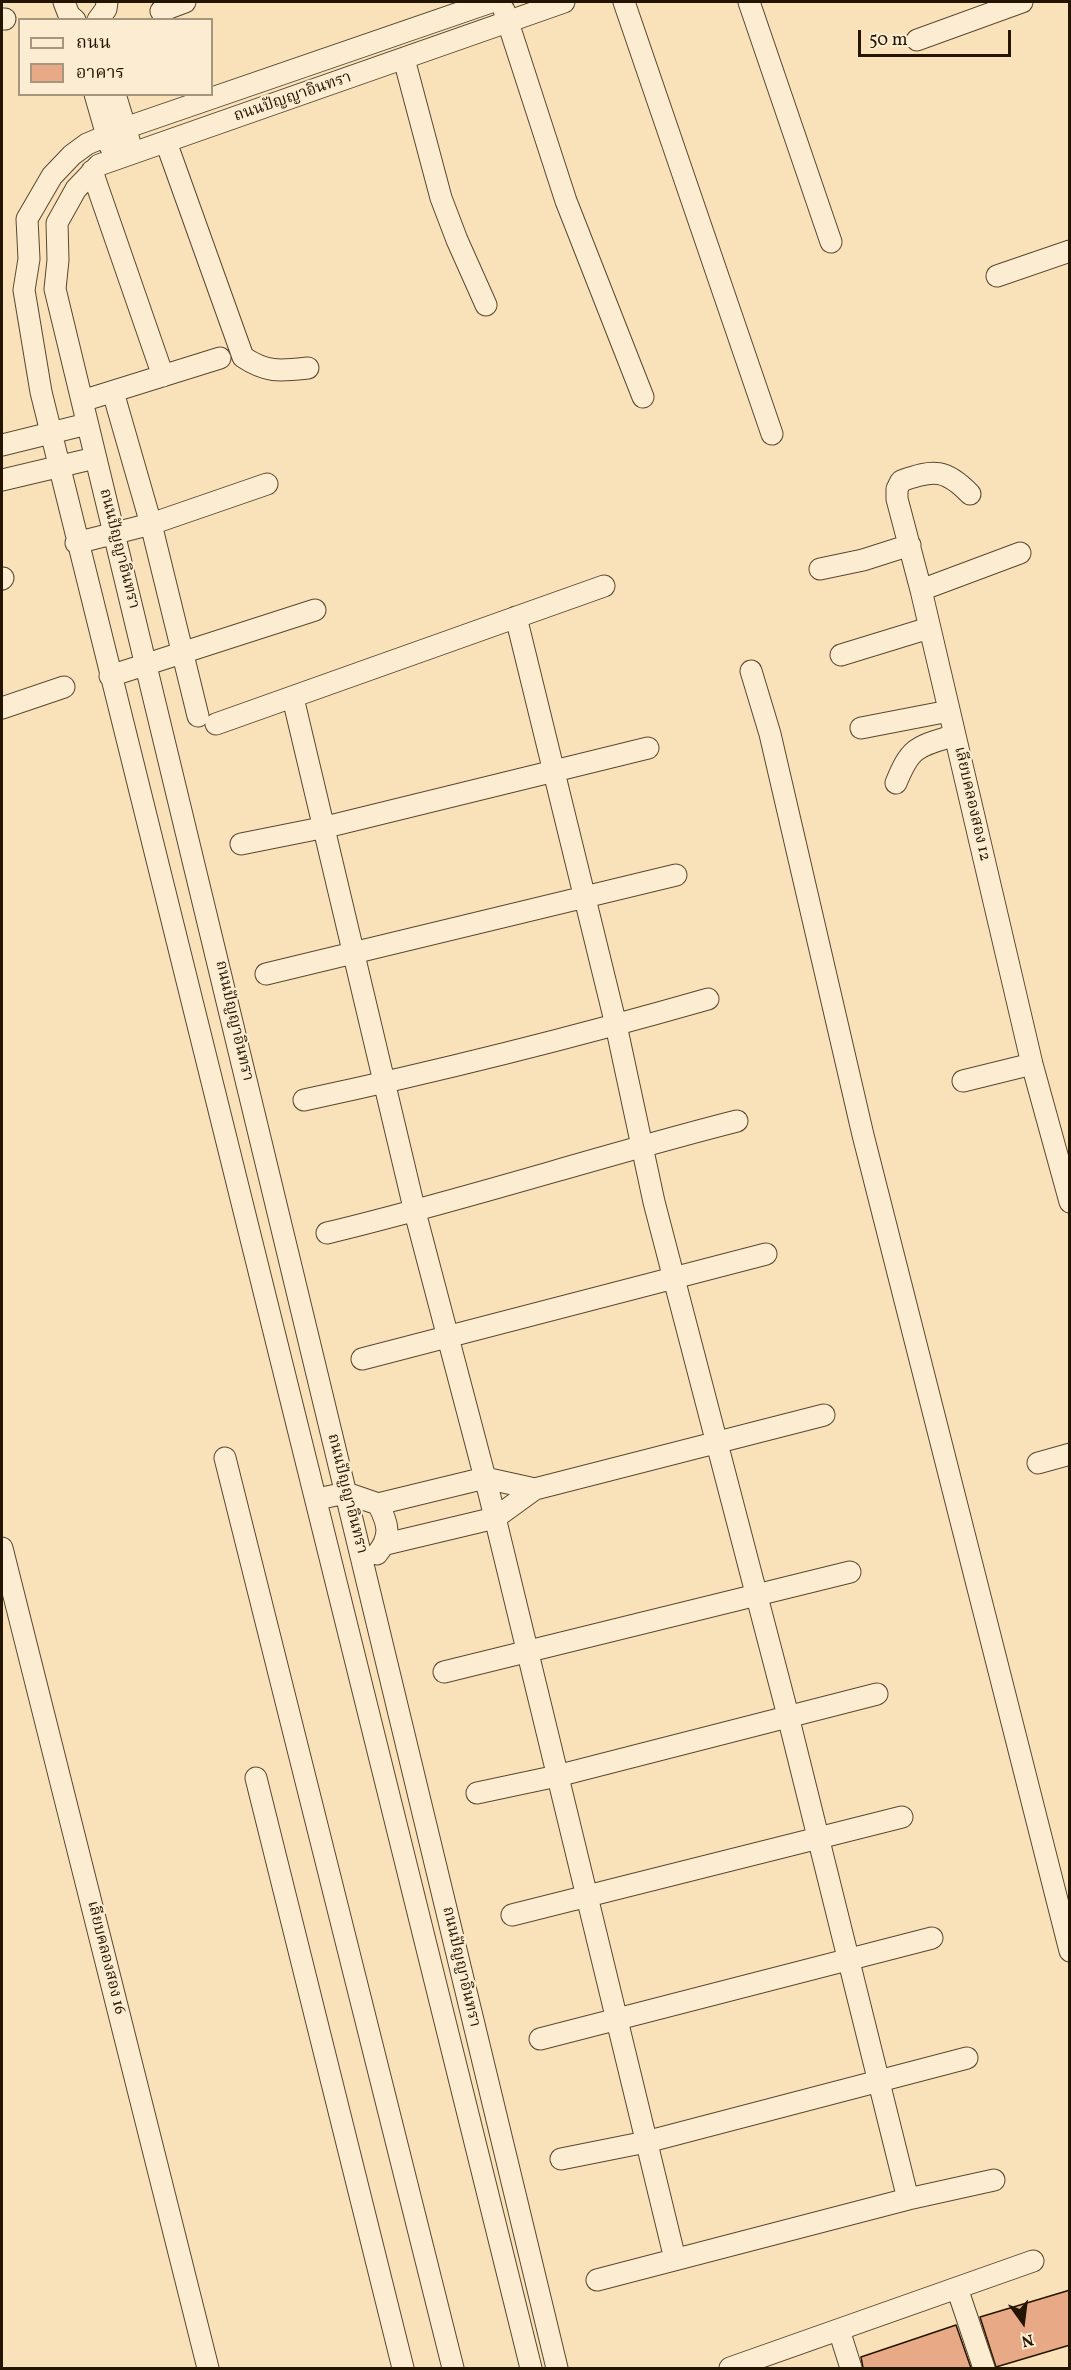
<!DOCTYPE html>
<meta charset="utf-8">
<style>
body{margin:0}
#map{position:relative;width:1071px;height:2370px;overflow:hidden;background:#f9e2b9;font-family:Vollkorn,"Noto Serif Thai",serif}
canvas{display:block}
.frame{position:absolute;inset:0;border:3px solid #241501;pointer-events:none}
.legend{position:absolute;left:18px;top:18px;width:195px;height:78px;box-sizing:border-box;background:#fbecd2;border:2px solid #a5967e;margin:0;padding:8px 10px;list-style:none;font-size:18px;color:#241501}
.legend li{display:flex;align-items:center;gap:12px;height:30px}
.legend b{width:30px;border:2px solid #a5967e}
.north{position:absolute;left:993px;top:2292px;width:60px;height:60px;-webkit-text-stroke:4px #fbecd2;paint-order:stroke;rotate:166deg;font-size:16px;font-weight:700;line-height:24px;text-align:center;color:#241501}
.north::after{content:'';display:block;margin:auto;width:21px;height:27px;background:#241501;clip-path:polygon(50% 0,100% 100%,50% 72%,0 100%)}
.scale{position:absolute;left:858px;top:30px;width:153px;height:27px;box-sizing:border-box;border:3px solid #241501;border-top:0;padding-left:8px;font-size:18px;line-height:21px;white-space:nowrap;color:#241501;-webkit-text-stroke:4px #fbecd2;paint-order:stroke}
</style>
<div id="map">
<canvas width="1071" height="2370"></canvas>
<div class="frame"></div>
<ul class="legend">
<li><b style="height:8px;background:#fbecd2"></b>ถนน</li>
<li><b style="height:16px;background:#e8a987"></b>อาคาร</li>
</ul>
<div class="north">N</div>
<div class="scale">50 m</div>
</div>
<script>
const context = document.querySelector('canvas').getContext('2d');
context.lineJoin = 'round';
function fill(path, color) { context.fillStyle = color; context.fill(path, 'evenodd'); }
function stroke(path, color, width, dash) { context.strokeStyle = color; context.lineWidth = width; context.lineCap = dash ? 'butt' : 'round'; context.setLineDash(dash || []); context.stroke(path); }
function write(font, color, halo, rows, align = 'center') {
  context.font = font + ' Vollkorn,"Noto Serif Thai",serif'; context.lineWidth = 4.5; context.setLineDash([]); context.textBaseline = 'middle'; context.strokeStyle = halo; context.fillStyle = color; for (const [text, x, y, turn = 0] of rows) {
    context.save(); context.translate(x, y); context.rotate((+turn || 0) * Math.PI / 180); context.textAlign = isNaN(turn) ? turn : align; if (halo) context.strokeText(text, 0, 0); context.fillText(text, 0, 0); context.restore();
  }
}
const building = new Path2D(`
 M1070,2290V2345L996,2367L980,2317Z
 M956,2325L971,2368H863L861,2357Z`);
const minor = new Path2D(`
 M64,2L69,15L75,20
 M491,2L125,128L87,144L72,155L52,176L27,219L29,259L24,290L41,392L531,2368
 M624,2L772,434
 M749,2L831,242
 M504,10L566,201L643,397
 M161,11L185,2
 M2,19H5
 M98,20L106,9L107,2
 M917,40L1022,2
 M404,59L441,198L457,240L486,305
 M95,94L110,146
 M115,94L129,140
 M166,142L243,357C267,373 280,371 308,368
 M92,171L163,376
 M997,276L1070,251
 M113,392L151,524L198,716
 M82,401L220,358
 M2,445L87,424
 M2,480L95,458
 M970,494C946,469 934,469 901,481L897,489V499L921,590L1032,1064L1070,1202
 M76,543L151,524L267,484
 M820,569L863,560L910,545
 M2,579L3,578
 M921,590L1020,553
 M516,617L616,1025L654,1202L785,1704L908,2199
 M841,655L929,628
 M751,671L770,734L863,1135L1070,1951
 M110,676L315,610
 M293,698L415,1212L490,1497L675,2259
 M2,708L64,687
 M216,724L604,586
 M861,728L949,711
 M896,783C911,746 917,747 955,735
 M241,844L326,827L648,748
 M266,974L676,875
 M963,1081L1032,1064
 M304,1100C440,1071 575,1037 708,999
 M327,1233C465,1200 599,1156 737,1121
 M362,1359L766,1254
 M225,1458L453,2368
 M1038,1463L1070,1454
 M317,1499L346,1493L378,1504C388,1523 392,1536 377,1554
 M378,1504L485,1478L535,1489
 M386,1544L495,1518L535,1489L824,1415
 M2,1548L208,2368
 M444,1672L850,1572
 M256,1778L403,2368
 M477,1793L557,1776L877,1694
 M512,1915L902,1817
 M540,2039L932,1938
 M561,2159L646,2142L967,2058
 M597,2280L908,2199L994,2180
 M957,2288L984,2368
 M839,2330L851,2368
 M557,2368L55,289L58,260L57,223L76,189L99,165L564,2
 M730,2368L1033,2261`);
const streetNames = [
 ["ถนนปัญญาอินทรา",293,98,-19],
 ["ถนนปัญญาอินทรา",118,549,76],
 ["เลียบคลองสอง 12",971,804,77],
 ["ถนนปัญญาอินทรา",233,1021,77],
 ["ถนนปัญญาอินทรา",346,1494,76],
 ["เลียบคลองสอง 16",105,1958,76],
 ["ถนนปัญญาอินทรา",460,1967,77]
];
fill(building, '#e8a987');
stroke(building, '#241501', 1.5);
stroke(minor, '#59482f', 23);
stroke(minor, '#fbecd2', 21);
write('16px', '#241501', '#fbecd2', streetNames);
</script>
